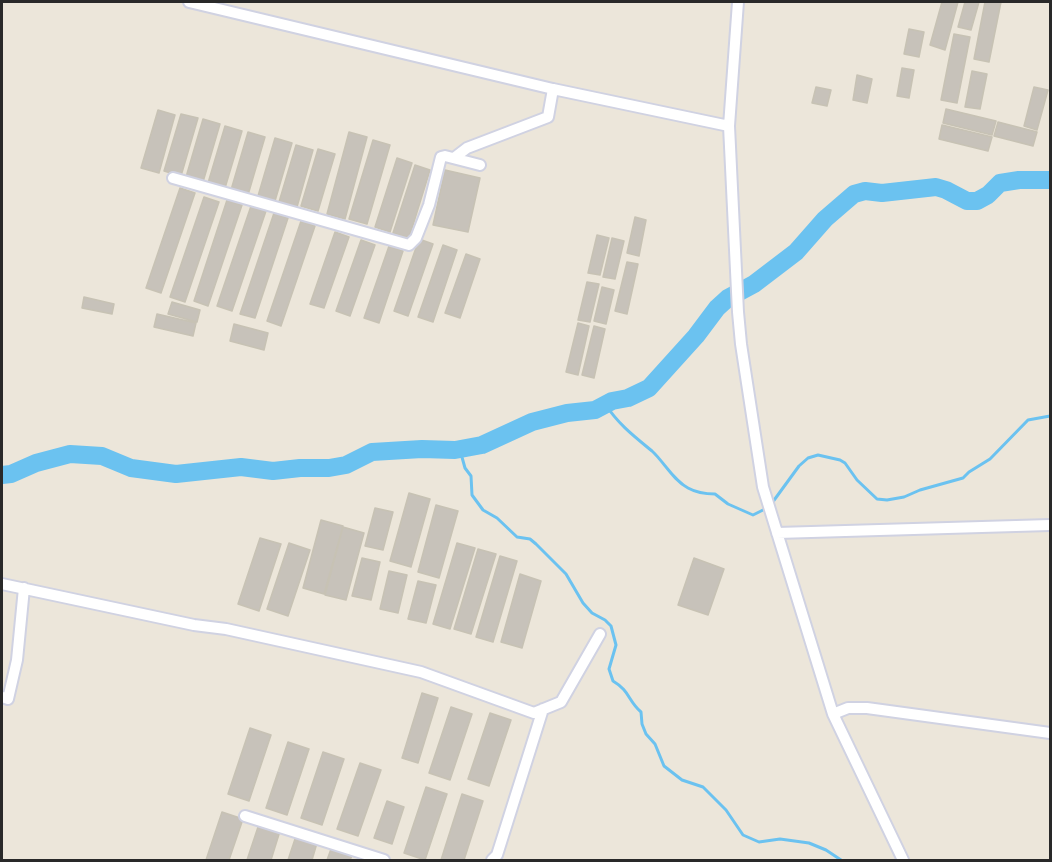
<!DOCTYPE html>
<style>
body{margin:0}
#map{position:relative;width:1052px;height:862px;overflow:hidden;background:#ece6da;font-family:Cabin,sans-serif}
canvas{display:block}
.frame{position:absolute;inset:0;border:3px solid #292929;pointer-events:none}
</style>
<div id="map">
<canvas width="1052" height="862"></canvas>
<div class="frame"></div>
</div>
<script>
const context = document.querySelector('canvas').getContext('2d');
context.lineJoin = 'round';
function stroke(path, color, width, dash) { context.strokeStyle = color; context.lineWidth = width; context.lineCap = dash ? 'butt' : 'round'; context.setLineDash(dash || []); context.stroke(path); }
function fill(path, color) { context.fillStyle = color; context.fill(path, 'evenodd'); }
const stream = new Path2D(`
 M606,405C618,424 635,437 652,451C664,462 673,480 688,488C697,493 706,494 715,494L728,504L753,515L767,508
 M460,450L465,468L471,476L472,495L483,510L497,518L517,537L530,539L536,544L566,574L583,603L592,613L605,620L611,626L616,645L609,669L613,681C630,691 628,701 641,712L642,724L646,734L655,744L664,766L682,780L703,787L726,810L743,835L759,842L780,839L809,843L826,850L841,860
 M772,503L799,466L808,458L818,455L840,460L845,463L857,480L877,499L887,500L904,497L920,490L963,478L969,472L990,459L1028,420L1050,416`);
const river = new Path2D(`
 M2,475L11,474L36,463L70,454L102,456L131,468L176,474L241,467L273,471L300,468H329L346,465L372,452L422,449L455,450L482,445L532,422L567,413L595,410L612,401L628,398L649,388L696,336L717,308L728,298L754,284L796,252L825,219L854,194L865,191L882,193L936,187L946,190L967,201H977L988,195L1000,183L1019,180H1050`);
const building = new Path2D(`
 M942,2H958L945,50L930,45Z
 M965,2H979L971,30L958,27Z
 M985,2H1001L989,62L974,59Z
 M909,29L924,32L919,57L904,54Z
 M954,34L970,37L957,103L941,100Z
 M902,68L914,70L909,98L897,96Z
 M972,71L987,74L980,109L965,107Z
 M857,75L872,79L867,103L853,100Z
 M816,87L831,90L827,106L812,103Z
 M1034,87L1048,90L1037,130L1024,126Z
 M946,109L996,121L992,135L943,123Z
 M158,110L175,115L159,173L141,168Z
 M181,114L198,118L181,176L164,171Z
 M203,119L220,124L203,182L186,177Z
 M998,122L1037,132L1033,146L994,136Z
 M942,125L992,137L988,151L939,139Z
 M225,126L242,131L225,188L208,183Z
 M248,132L265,137L248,195L231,190Z
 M349,132L367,137L345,219L327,214Z
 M275,138L292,143L275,201L258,196Z
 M373,140L390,145L367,224L349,219Z
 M296,145L313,150L297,207L279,202Z
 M318,149L335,154L318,211L301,206Z
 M397,158L412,163L390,232L375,227Z
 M415,165L430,170L409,238L393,233Z
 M445,170L480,178L468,232L433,225Z
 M180,188L195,193L161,293L146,288Z
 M204,197L219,202L185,302L170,297Z
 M227,200L242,205L208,306L194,301Z
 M251,206L266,211L232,311L217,306Z
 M274,213L288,218L255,318L240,314Z
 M635,217L646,220L639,256L627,253Z
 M301,221L315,226L281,326L267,321Z
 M335,232L349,237L324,308L310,304Z
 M597,235L609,238L600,275L588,273Z
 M612,238L624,241L615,279L603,277Z
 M419,239L433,244L408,316L394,311Z
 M361,240L375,245L350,316L336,311Z
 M443,245L457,250L433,322L418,317Z
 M389,246L403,251L379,323L364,318Z
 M466,254L480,259L460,318L445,313Z
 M627,262L638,264L627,314L615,311Z
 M587,282L599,284L590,322L578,320Z
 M602,287L614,290L606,324L594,321Z
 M84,297L114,304L112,314L82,308Z
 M172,302L200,310L197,322L168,314Z
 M157,314L196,323L193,336L154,327Z
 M578,323L589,326L578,375L566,372Z
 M234,324L268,333L264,350L230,341Z
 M594,326L605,329L594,378L582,375Z
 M409,493L430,499L411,567L390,561Z
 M436,505L458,511L439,578L418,572Z
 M375,508L393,512L383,550L365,546Z
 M321,520L343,526L324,594L303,588Z
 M343,527L364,533L346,600L325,595Z
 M260,538L281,544L259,611L238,604Z
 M289,543L310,550L288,616L267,609Z
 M457,543L475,548L450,629L433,624Z
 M478,549L496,554L471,634L454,629Z
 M500,556L517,561L493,642L476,637Z
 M362,558L380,562L371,600L352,596Z
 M694,558L724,569L708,615L678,605Z
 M389,571L407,575L398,613L380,609Z
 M520,574L541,581L522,648L501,642Z
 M418,581L436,585L426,623L408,619Z
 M422,693L438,698L418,763L402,758Z
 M451,707L472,714L450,780L429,773Z
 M490,713L511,720L489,786L468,779Z
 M250,728L271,735L249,801L228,794Z
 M288,742L309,749L287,815L266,808Z
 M323,752L344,759L322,825L301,818Z
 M360,763L381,770L358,836L337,829Z
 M426,787L447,794L425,860L404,853Z
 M462,794L483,801L464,860H441Z
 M387,801L404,807L392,844L374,838Z
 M222,812L243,819L229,860H206Z
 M259,824L280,831L271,860H247Z
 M296,836L317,843L312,860H288Z
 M331,849L352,856L350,860H327Z`);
const minor = new Path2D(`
 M189,2L553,89L729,126
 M738,2L729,126L738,312L741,344L763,487L833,714L903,860
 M454,158L467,148L548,117L553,89
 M173,178L409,245L416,238L429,205L441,157L445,156L480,165
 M777,533L1050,525
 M2,584L194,625L226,629L421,672L534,713L561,702L600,634
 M2,697L8,699L17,660L24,588
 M833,714L848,708H867L1050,733
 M245,816L384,860
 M492,860L497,855L543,709`);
stroke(stream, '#6bc2f0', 3);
stroke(river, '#6bc2f0', 18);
fill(building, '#c7c2ba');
stroke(building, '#c7c2b4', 1.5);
stroke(minor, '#d0d2e2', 14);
stroke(minor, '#fff', 10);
</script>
